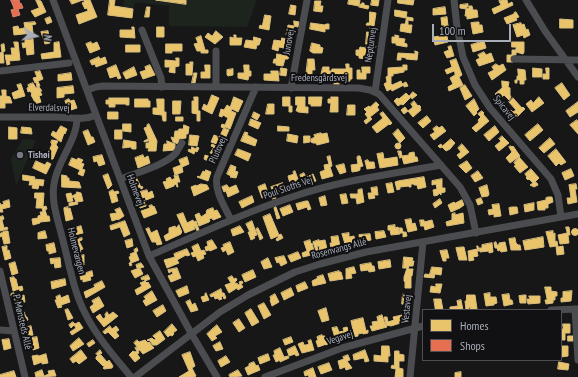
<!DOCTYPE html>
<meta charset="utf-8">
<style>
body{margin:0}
#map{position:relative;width:578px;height:377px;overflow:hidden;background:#171717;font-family:"PT Sans Narrow",sans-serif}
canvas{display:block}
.legend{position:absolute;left:422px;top:309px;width:140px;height:52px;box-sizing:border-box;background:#111113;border:1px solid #4d4f55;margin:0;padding:5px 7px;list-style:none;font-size:12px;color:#a8adb8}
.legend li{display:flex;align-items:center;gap:8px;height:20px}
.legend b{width:20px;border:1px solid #4d4f55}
.north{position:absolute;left:16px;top:16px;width:40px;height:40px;-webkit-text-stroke:3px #111113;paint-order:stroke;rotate:99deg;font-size:11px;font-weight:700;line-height:16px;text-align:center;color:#a8adb8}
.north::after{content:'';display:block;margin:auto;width:14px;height:18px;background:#a8adb8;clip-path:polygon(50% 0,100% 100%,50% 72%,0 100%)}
.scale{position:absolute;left:432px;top:24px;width:79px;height:18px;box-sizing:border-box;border:2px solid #a8adb8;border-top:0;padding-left:5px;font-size:12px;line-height:14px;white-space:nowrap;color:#a8adb8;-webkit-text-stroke:3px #111113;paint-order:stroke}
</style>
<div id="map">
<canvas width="578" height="377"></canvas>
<ul class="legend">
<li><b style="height:11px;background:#e9c46a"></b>Homes</li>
<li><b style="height:11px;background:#e76f51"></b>Shops</li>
</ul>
<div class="north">N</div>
<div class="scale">100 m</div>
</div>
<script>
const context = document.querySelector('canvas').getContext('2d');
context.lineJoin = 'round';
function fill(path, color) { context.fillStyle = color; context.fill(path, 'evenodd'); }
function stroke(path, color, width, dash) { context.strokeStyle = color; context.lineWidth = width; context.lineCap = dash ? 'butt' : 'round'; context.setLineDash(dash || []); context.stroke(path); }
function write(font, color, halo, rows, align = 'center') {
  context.font = font + ' "PT Sans Narrow",sans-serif'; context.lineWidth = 4; context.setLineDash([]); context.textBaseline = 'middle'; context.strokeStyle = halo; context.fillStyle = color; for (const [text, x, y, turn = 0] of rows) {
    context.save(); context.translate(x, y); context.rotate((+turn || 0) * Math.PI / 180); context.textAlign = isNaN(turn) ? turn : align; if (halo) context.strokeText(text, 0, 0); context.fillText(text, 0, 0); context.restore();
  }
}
const green = new Path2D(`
 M124,0H156L185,4L186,0H257L247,27L169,26V6L135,2L133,9L123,7Z
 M23,139L36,140L16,186L11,159Z`);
const homes = new Path2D(`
 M36,0L41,1L46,12L35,17L31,11L39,8Z
 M70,0H83L72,4Z
 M84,0H90L97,17L79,24L76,15L88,11L87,8L85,9L82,3L84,2Z
 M110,0H115L114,6L133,9L132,18L108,15Z
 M156,0H186V4Z
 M349,0H360L359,6L348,4Z
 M372,0H379L378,6L371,5Z
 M398,0H414L413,5L398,3Z
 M502,0H507L508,4L512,2L513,5L494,14L492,9L501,5L499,1Z
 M315,1H321L320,6H323L322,12L314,11Z
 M362,3H364V5L369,6L368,9L359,7Z
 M468,4V7H466L467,9L469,8V6H472L473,10H477L478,17L467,19V16H465L466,9L460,8V5Z
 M291,5L296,6L295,15L289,14Z
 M147,7H150L149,17H145Z
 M445,7L446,14L433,15V9Z
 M395,10L407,12L406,18L395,16Z
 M370,12L376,13L374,26L366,25L367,23H369Z
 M516,12L519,17L516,18L517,20L507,24L504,18L514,14V13Z
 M265,15L271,16L269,30L259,28L260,25L262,26Z
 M50,17L52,22L47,24L45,19Z
 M407,17L413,18V21L408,20V25H412L411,33L400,31L401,24H405Z
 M447,17L448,26L442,27L441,18Z
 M560,19L573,20V28H560Z
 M294,21L299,22L298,27L294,26L292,36L286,35L288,25L294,26Z
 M35,22L36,24L32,25L33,33L14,35L13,27L18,26L19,29L25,28L24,23Z
 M477,22H479V25H482L483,32L473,34L471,23Z
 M311,23L325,25L326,24H329V29H325V32L310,29Z
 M521,23L522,25L524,24L526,30L528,29L530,35L524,38L523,35L517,37L513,25Z
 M132,27H134L135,38L120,37V30H132Z
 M157,27H164V37H157Z
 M451,29L452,34L447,35L448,42L435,45L433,37L446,35L445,31Z
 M48,31L50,43L45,44L41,32Z
 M216,31L223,37L215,44L205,37L208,33L212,36Z
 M367,32L373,33V38L370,44H366Z
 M234,35H236V38H242L241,45H230V37L234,38Z
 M395,35L399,36L398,38L405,39L404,43L407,44V47L396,45V43H392V37H395Z
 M201,36L205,50H208V53H201V51H197L194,44L198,43L196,38Z
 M254,37L261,39L259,45H257L256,49L244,47L246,40L253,41Z
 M282,38L290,40L288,49L279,47L278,51L272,49L274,40L281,41Z
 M33,39L34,54L27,55L26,47L23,48L22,43H25V40Z
 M484,41L486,48L473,52L471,45Z
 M14,42H18L20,60L9,61L10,64L7,65L5,55H12L11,48H15Z
 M59,42L61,57L42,59L41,54L54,52V43Z
 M91,42L92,44L97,42L100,49L90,53L86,44Z
 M512,42H524V52L523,54L516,52V55H513V62H507V55H512V50H516V47H512Z
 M312,43L320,45V47L323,48L322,53H313L310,51Z
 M4,44L5,51L3,52L4,63H0V53L2,52L1,45Z
 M166,44H182V51H172V53H166Z
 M126,45H140V52H126Z
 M370,45L376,46L375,48H373L372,54H368V55L372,56L371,59L365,57V59L359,58V56L356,55V50H359L360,47L366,48V46L370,47Z
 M451,46L454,56L447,58L444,52L449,50L448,47Z
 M415,51L418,52L417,60L406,59V58L401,57V60H397L398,53L415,54Z
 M484,52L486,55L491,53L494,61L479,66L476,60L480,58L478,55Z
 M277,54L289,56L288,59H285L283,66L276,65V63H273L274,59H276Z
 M99,57L100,59L105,57L107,63L96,67L95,64L92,65L90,61Z
 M176,58H179V66L175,67V73L169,72L170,67H165V60L176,61Z
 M308,59H314L315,70H312V77H306Z
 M456,59L462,75L459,77L463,85L449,91L448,87L453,84L450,78L455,75V73L454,71L447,74L445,70L452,67L450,61Z
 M190,62H193L192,75H186V64H190Z
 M346,64H349V68H352V79H350V81L345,82L339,81V85H334V73H331L332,69H346Z
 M496,64L499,66L503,64L506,70L492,80L488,73L494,70L492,67Z
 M116,65L121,78L118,79L117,76L110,78L107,69Z
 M150,65L155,75L143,79L140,72L146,70L145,67Z
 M205,65H210V78H201V72H205Z
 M244,65H249V71H251V76H249L248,80L238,78V73H244Z
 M403,65H407V70H404V72L393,74V76H391V84L392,85L401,81L402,84L406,82L408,86L404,87V85L392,91L391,89L387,91L384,84L387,82L386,77L388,76V68L403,67Z
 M134,67L137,75L126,79L123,73Z
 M323,67H329V71H331V80H324V76H321Z
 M362,67H370V73H366V79H357V70H360V73H362Z
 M281,68L287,69L286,76L280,75Z
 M533,68L542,69V77H533Z
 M546,68H549V79H543V74H546Z
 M233,69V75L228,76L227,75V70Z
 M518,69L525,70L526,80H524V84H520V80H517V83H515V80H517V76H518Z
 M40,71L43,79L38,81L40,86L37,87L36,82L35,83L33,78L37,77L35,72Z
 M271,71H278L279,81L264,80V74H271Z
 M71,73L72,80L58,81V75Z
 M194,73H197L195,83H192Z
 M502,81L509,82L508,87L510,88V95L511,97L509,100L504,95L500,99L495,94L502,88Z
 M33,83L36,88L39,87L42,91H40L42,95L39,96L41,102L36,104L31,95L32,94L30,91L28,92L27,88L29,87L28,85Z
 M562,83L570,95L564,100L555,88Z
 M21,84L25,96L14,99L12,93L19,90L17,85Z
 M465,85L472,96L465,100L460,88Z
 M73,86L74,93L64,94V97L57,98V88Z
 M2,90H6V96L10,97L12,103H5V108H0V96H2Z
 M413,92L417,95L412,99L411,97L403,105L401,104L398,106L394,101L397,98L399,99L406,93L409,96Z
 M212,95L219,98L212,114L202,109L204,104L207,106Z
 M194,97H198V111H200V121H197V114L192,113V101H194Z
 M234,97L243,101L238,112L232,109L231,111L236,113L230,129L225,127L224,128L221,127L222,124L225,125L228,118L223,115L222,117L219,116L221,109L224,110L227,105L230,107Z
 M283,97H290V106H292V112H289V106H283Z
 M296,97H305V107H308V113L298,112V111H296L298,105H296Z
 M309,97H322L321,106H311V104H309Z
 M331,97H338V112H330L331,103H328V99H331Z
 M539,97L544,103L532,112L526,104L531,100L533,103Z
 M109,98H129V105H126V104H115V107H109V104H106V100H109Z
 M513,98L522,108L523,107L525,109L515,119L509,112L511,110L513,112L516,110L509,102Z
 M69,99L70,101L74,100L77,108L71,110L70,105L67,106L65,101Z
 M135,99H148V101H150V107H135Z
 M157,99H164V112H166V121H163L162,115L153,114V108H157Z
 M474,99L479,109L476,112L477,113L474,116L466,106Z
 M173,101H181L180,114H173Z
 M414,101L418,106L419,105L421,107L420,108L421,110L413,117L408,111L404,114L401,110L405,107L408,111L413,107L411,104Z
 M376,102L379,105L377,107L379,110L370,117L372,119L366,124L364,121L368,118L365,114L367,112L364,109L369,106L370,107Z
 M578,102V112L570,117L566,111Z
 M268,104H274V114H266Z
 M348,105H355V115H347Z
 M482,111L484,113L483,114L489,121L476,132L472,128L479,122L478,120L481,117L478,114Z
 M108,112H118V119H108Z
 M254,112L260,115L257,120L252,117Z
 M383,112L392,123L390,125L389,124L377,133L372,127L383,118L380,114Z
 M427,116L431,121L423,128L418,123Z
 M176,117H183V121H176Z
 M251,119L261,123L258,129L249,125Z
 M577,120L578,122V134L570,125Z
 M123,124H131V132L123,131Z
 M149,124L157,141L156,151H148L149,148H146V143H149V139L148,141L144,142V141L148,139V138L144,128L147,127V125Z
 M538,124L543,130L530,141L525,135Z
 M184,125L189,127L188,134H186V138L179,139L178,144L173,142L171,137L174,138L175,131H178L179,129H183Z
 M61,126L67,129L65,134L64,133L61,142L51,135L53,131L56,133Z
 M278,126L289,127V131H278Z
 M437,126L439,128L442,126L446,131L434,140L430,135L435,132L433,129Z
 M495,126L499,132L489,141L484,135Z
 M9,127L17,128V139H9Z
 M22,127L31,128L32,134L21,133Z
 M224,128L229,130L228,132L221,148L217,146L216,150L220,152L216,161H214L212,163L204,159L205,155L211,157L212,154L210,153L214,147L211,146L212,144L216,146L217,144L211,142L214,135L219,137Z
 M398,129L405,138L400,143L393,134Z
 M88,130L91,137H93L95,142L88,145L83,132Z
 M115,130H122V139H115Z
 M245,132L248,133L247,135L257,140L255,146L241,141Z
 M321,133L322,134L327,133L329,142L317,145L316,143H313L311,142V139L315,137L314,135Z
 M288,134L298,136L297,143L287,141Z
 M190,135L199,136L197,146L189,145Z
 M304,136H310V142L304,143Z
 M502,136L509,143L499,151L495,146L501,141L499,139Z
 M550,138L555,144L544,153L539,148Z
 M451,139L455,143L450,149L446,151L442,147L440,148L438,146L441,144L442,146Z
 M52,140L58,141L56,145L58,147L53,159H51L47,156L52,144L51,143Z
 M124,140L136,142V149H132L131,147L123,148Z
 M167,141L175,144V150L163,151L164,144H167Z
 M395 146a3 3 0 1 1 6 0a3 3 0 1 1-6 0Z
 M462,144L469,152L460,159L457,155L461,152L458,148Z
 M511,146L512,147L513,146L520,156L510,163L506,158L512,152L509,147Z
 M192,147L196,149L197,147L199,148L197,152L195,151L194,154L188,151L189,149L191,150Z
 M238,149L251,154L248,161L235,155Z
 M556,149L566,162L561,165L559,163L556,166L548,156Z
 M398,151H401L402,156L409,155V153L414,152L415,157H417L418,161L404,164L402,157L400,158Z
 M383,153L384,159L397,157L398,165L380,168L377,154Z
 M102,155L105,164L99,166L97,161L94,162L93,157Z
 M143,155L144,158L148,156L150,163L138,168L135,158Z
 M330,156L332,166L330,167L333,176L322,179L320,172L325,170L324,165L329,164L327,157Z
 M358,156H360L363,166L360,167V170L358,171L352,172L351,165L358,164L357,158Z
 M187,157L189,164L182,167L183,172L175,175L173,168L181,165L179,160Z
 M519,157L528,167L520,173L514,166L516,165L514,163Z
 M72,158L77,160L78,158L83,160L81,163L84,164L82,169L85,170L83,176L78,174L80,170L69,165Z
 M368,160L369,162H374L375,168L367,169L365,161Z
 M36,161L45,165L47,162L51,164L46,174L33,168Z
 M467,161L472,168L466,173L459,166Z
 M344,164L346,172L340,174L336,166Z
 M231,165L236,167L235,171L238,172L236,178L230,177L231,176L227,174Z
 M531,169L539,178L535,182L537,183L538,185L534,187L530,185L533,183L529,179L528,180L526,178L527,177L525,174Z
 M571,169L574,176L565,180L562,173Z
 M206,170L211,172L208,181L197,177L198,176L200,177L203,171L205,172Z
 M295,171L298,179L296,180L298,185L291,187L288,176L294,174L293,172Z
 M478,171L483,178L475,182L471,176Z
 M304,173L306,177L313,174L316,181L303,185L300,175Z
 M108,174L112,185L108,189L103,176Z
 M23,175L35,177L34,179L44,180L43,186L39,185L38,189L32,188L33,185H29L30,181L23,180Z
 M62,175L67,176V178H69V181L79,182L81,188L62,187Z
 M178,175L180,182H177L178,187H177L176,184L174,185V186L166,189L163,182L167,181L166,179L170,177L172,180L175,178L174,176Z
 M136,177L141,187L142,186L143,188L141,189L140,187L133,190L131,184L134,182L133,178Z
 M424,177L426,187L418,189L417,185H414V184H411V187H409V186L400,187V189L397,190L395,182L398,181Z
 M442,179V188H445V192L441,193V195L439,193L438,195L434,196L433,190L437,189L436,184L432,185V181Z
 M283,183L286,190L274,194L276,198L272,199L270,194L273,193L271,187Z
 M392,183L394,192L388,193L386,184Z
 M201,184L207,185L209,189L194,196L191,187L196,185V186Z
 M265,184L269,196L262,198L258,187Z
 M576,184L577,189H575L577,202L568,204L567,198H571L569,185Z
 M227,185L229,188L236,185L239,192L228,197L226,191L224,192L222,187Z
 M487,185L489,194L488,196L482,197L479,188Z
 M377,187L378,195H374L375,198L369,199L368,193H372L371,188Z
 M362,189L364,202L357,204L356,198H351L350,194H358V190Z
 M113,190L114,192L118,191L119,193L116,194L118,201L112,203L109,192Z
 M147,190L148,193L152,191L154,197L146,200L145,197L142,198L140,192Z
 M77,192L81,193L83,201L77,202L78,204L69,206V203L76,202L74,197L72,198L73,201L68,202L66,194L71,193L72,196L76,194Z
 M35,193H44L43,207L46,206L47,209L45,210L47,216H49L50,221L40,222V223L33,225L32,219L38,218V216L41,215L40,212H43L42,208H36L37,198H35Z
 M346,194L348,203L342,204L340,195Z
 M252,196L254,202L242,208L239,202Z
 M325,196L327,205L321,206L319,198Z
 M548,197H552L553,202L548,204V208H545V210H538L537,202L546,200V198Z
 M481,198L483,203L478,205L476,200Z
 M440,199L442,203L435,208L433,204Z
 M9,200L10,207L2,209L3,212H0V203L1,205L4,204L3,202Z
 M462,200L464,205L460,208L451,212L448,205L454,202L455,203Z
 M145,201L146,206L140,208L139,203Z
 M306,201H308L311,209L308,210L307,207L298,210L296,204Z
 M534,203V210L525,212L524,205Z
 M499,204L501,216L494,217V214L489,215L488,210L493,209L492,205Z
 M152,205L153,207L154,206L157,213L144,218L141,211L150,208L149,206Z
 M290,205L293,212L283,216L280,209Z
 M68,207V209L70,208L73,219L66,221L64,210V208Z
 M276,207L280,218L277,219L274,208Z
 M512,207H517L518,213L510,215L509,208Z
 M120,208L124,216L118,220V219L112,221L110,214L117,213L115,210Z
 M213,208L214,211L217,210L221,217L213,220L212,218L209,219L210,221L209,222L199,226L195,215L199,213L201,217L207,213L206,212L207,210Z
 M183,213L187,223L193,220L194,222L196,221L199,230L197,231L195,226L194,227L195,229L185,233L177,215Z
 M455,213V215L463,213L464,223L447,226L446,222L452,220V214Z
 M270,214L279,235L281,234L283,238L277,241L276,239L279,237L278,236L271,239L263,217Z
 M3,216L4,219L2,220L4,228L7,227L8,229L0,231V217Z
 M411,219L412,224L415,223L417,230L408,232L405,220Z
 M420,220H424V222L432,220L434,227L425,230L424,226H421Z
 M125,221L130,234L124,237L120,227L111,230L110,226Z
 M252,221L257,235L254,236L255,238L251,240L248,232H250L246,224Z
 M179,225L182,232L181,233V234L166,241L164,236L169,233V228L175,226L176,228Z
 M395,225V228L398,227L400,234L391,235L390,230H388V226Z
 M81,226L83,233L70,236L69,230Z
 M240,226L244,232L233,236L231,230Z
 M566,227H569L570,235H568L569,243L560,244L558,235L567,233Z
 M149,228L151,233L157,230L162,244L157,245L156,242H152L146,229Z
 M258,228L263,238L260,240L256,229Z
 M399,228H402L403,232H406L407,236L403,237V233H400Z
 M571.5 232a3.5 3.5 0 1 1 7 0a3.5 3.5 0 1 1-7 0Z
 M5,231H8L10,243L4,244L2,236L0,237V234Z
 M45,231L47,238L38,239V233Z
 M384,231L386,237L376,239L375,232Z
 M553,231V234L555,233V242L557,241L558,247L563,246L564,254L557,255L556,246L550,247L546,232Z
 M349,233V237L354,236L355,242L345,244L342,234Z
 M370,234L371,240L360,242L359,235Z
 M338,236L340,246L331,248L330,243H332L331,237Z
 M543,237L544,247L525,250L523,241Z
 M82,238V240L79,241L83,249L80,250L81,252L77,253L75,252L73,240Z
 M515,238L516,243L518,245H520L521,250H511L509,239Z
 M132,239L133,246L127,248L125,241Z
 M212,240L217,248L210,251L209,250L206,251L205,247L208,246L207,242Z
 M310,240L311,244L312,243L314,251L310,253L311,255L303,257L302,253L307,251L304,242Z
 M319,240V241L325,240L327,249L320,251L319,246H317L318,250L316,251L313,242Z
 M230,242L234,252L228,255L226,250L223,252L221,248L224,247L223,245Z
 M496,242L497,245H499V243L505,242L507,251L501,252L500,250L498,251L497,248H495L494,243Z
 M54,243L56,252L49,254V251H47L46,245Z
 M492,243L493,252L489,253V251L480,252L479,248H482V245Z
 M198,244L201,251L204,250L206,254L203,255L204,258L198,261L196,256L193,257L191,253L194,252L192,247Z
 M7,246V251L9,250L11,258L5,260L2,247Z
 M477,246H478L479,251H477L478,256L473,257L474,260L469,261L468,251L477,249Z
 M462,247H464L467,260H459L456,248Z
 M137,248L138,251L136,252L139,260L131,263L132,265L130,266L129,263L131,262L129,257L131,256L130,254L135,252L134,250Z
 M187,249L190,255L187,256L186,255L177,260L179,263L167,268L164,260L175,257L174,254Z
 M447,250L449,258H446V261H443L440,251Z
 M298,252L301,258L291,262L288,256Z
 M84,255V265L82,266L84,271L79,272L76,257Z
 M284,256L287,263L281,266L279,262L277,263L275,258Z
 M404,257L413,258L412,261H414L413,266H409L408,269H413L412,276H411V288H405V282L404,281V277L407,268H403Z
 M60,258L61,267L55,268L54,263L51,264L50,259Z
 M268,258L272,267L264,269L261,262Z
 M390,260L391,267L379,269L378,262Z
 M15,262L18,273L12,275L9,264Z
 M141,263L144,267L140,268L143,274L135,278L131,271L139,268V267L137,268L136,265Z
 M371,263L372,266H374L375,271L369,272L368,270L361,271L360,265Z
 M354,267L356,273L351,274L352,278L346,279V269Z
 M432,267L442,268L441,275L435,274L434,278L424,277L425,274L434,275L430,274Z
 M177,268L181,278L171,282L168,276L173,274L172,271L169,273L168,270Z
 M253,270L256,277L245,282L242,275Z
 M92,271L93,276L90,277L91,280L83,282V279L81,280L80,276L86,275V273Z
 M339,271V272H341L343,279L330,281L328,274Z
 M148,275L150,279L145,281L147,283L148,282L151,287L137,295L135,290L142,286L140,283L145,281L144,279L142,280L141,278Z
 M323,275L326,283L313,286L312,281L318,278L317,277Z
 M232,276L234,279L236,278L237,280L235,282V284L237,283L238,285L240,284L239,282L242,281L243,283L241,284L243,287L238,290L237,288L229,293L225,285L231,283L228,278Z
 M14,277L15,279H16L18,287L22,286L23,290L20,291L19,289L13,291L10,278Z
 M65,279L66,285L52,289L51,282Z
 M102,281L105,287L86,298L84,292L95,287L94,285Z
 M305,282L308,288L298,292L296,286Z
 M436,284H442L440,293L430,292L431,286L436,287Z
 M187,286L189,293L179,297L176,291Z
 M545,287H551V291L557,292V296H555V300H553V303L546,304L545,300H547Z
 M291,288L294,295L284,300L281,293Z
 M221,289L222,293H224L226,298L224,299L223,296L221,297L222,299L219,300L218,298L215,299L214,296L211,297L210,295Z
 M152,291L157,300L146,306L143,301L146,299L144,297Z
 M572,291L571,301L561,302V298H563V292Z
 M14,293L15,295L20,294L21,296L24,295L25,302H22L23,305L17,307L14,296H11V294Z
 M206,293L209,300L203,302L201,297L205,296V294Z
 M490,293V297H496L497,303L494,304V305L486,306L484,294Z
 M275,294L279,302L272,306L270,300L271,299L270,297Z
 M403,294L410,295L409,305L402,304Z
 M509,294L510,300H512L513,304L504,306L502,295Z
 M60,295L61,298L68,295L70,302L61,305L62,307L58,308L55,300H57L56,297Z
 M467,295H475L477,309L471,310L470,307H469V310H466L465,301H466Z
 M524,295H526V303H520L519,296Z
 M529,296H540V303L528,304L527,299H530Z
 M99,297L104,306L93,313L90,307L94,304L92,301Z
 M434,299H441L443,310H433L435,309Z
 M190,300L192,305L195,303L198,310L191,312L186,302Z
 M461,300L463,310H450V307L458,306L457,301Z
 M264,303L271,315L264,319L258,306Z
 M163,305L166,311L157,317L153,311Z
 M326,308L329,320L322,322L318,311Z
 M68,309L73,318L68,320L65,310Z
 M251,309L259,322L252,326L245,313Z
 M24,312L26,317H27L28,320L20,322L18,313Z
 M107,312L109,315L113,312L118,316L104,327L96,317L100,314L103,319L106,317L105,315Z
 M382,315L385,324H386L384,317H387L388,322L394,320L393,317L402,315L404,322L391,326L386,325L387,327L372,331L370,326H373L372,322L378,321L377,317Z
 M363,318L366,331L368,330V333L363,334V333L358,334V336L353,337V334H354L351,321Z
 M239,319L245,328L239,332L233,323Z
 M73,322L75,324L79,322L83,328L72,335L70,332L76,328L74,325L71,328L69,325Z
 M172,324L177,330L173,333L174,334L172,336L170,335L168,337L164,332Z
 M563,324H570V333H565V340H561V329H563Z
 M217,325L222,332L215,336L217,338L212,341L207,334Z
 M31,326L33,335L27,336L25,328Z
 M110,326L112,329L116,326L119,330L116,332L119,336L115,339L108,332L105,334L103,332Z
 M337,327L339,332L344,331L343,328L347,327L351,338L336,341L332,328Z
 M160,331L165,339L157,345H153L149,340L148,341L147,340L152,338L154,340L156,339L153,336Z
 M322,335V336H325L328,344L325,345L324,344V345L318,347L316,341L318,340L317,337Z
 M568,336H573V341H568Z
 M37,337L39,348L33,350L31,338Z
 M291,337L293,342L285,345L283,340Z
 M79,338L84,344L73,351L70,346Z
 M9,339L11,348L4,350L2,340Z
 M93,340L95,343L89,347L87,344Z
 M137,340L139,342L145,340L148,343L149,342L154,348L143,354L134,343Z
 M311,340L314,350L302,353L298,344L303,342L304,345H306L309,344L308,341Z
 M220,342L223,349L216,351L213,346Z
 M295,346L299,355L296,356L295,354L289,356L287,350Z
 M382,346H389L390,356H388V362L374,361V355L381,356Z
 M561,346H568V356L561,357Z
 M137,347L140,350L138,351L139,353L137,354L140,358L135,362L129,355L133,351L135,352L137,351L135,348Z
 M280,348L284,357L288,356L289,358L280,362V360L276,362L273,355H275L274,351Z
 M81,350L87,358L79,364L76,361L73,363L70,359Z
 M100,350L102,353L98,356L101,355L107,362L109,360L113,366L112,368L104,369L103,368L105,366H103L96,359V357L98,355L96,354Z
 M365,350L369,361L365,362L364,358L354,360L353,355Z
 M395,351H399V354L404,355V361H399V368L403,369V377H395L396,369L391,368L392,365L394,366Z
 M190,352L195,366L192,368L196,376L194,377H179L189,371L182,355Z
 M46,354L48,363L42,364V362L34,365L32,356L38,355V356Z
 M268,354L270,360L260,364L258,358Z
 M348,355L350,360L347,361L352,368L346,370L345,367L340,369L338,361L344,359L343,357Z
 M226,356L230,362L221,367L218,361Z
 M254,362L256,366L258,365L260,370L248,375L245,368L249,366V364Z
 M559,362L569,364L568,370L558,369Z
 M329,363L332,370L321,374L318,367Z
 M313,368L316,377H309L308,375L305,376L304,372Z
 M42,370L44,376L49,374L48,371L54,370L56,376L36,377L35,373Z
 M238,370L242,376L230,377L229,375Z
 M14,371L16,377H0V375Z
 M461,372V377H455V373Z`);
const shops = new Path2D(`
 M11,0H19L20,4L21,3L23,8L18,9L20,15L13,17L11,10L14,9Z`);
const minor = new Path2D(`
 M53,0L149,256L191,333L217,377
 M454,0L457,27L463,57L475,85L490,108L551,179L558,195L561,217
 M526,0L545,31L578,77
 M142,30L161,78L162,87
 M514,59L578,60
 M0,71L69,63
 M216,87V51
 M291,88L307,0
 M87,90L96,87L103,86L359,88L370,90L379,94L460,187L470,205L476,233
 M375,92L388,0
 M0,117C19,117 38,117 56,117C70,117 83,121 96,115
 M77,118C77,141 57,161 54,184C51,202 58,220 62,237C69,262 73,290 85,313C96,336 115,357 131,377
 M120,179C136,173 163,166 175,154C178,151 179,147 182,143
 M231,220C225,207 214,191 217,177L256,87
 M149,256C197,235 245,212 295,196C342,180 392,174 441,165
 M0,271L25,377
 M575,309L578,360
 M551,310L578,309
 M0,330L14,331
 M135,377L220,312L248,295L295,272L320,264L366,252L578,214
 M265,377L342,348L423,326
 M410,377L423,242`);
const markers = [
 [20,155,4,"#757880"]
];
const streetNames = [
 ["Junovej",289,42,-80],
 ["Neptunvej",371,45,-82],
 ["Fredensgårdsvej",319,78],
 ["Elverdalsvej",49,108,1],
 ["Spicavej",504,108,51],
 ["Plutovej",218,150,-66],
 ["Poul Sloths Vej",288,188,-19],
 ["Holmevej",135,190,70],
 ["Rosenvangs Allé",339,249,-15],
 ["Holmevangen",76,251,76],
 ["Vestavej",407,309,-84],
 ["P. Mønsteds Allé",22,322,77],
 ["Vegavej",340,338,-18]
];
const poiNames = [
 ["Tishøi",28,155]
];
fill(green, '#1d241e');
fill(homes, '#e9c46a');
stroke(homes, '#d6bd81', 1);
fill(shops, '#e76f51');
stroke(shops, '#d48270', 1);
stroke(minor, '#4b4c50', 7);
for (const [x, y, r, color] of markers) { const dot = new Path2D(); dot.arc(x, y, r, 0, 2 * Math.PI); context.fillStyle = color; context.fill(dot); stroke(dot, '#111113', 1.5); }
write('10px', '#a8adb8', '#111113', streetNames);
write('bold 10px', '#a8adb8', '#111113', poiNames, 'left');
</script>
